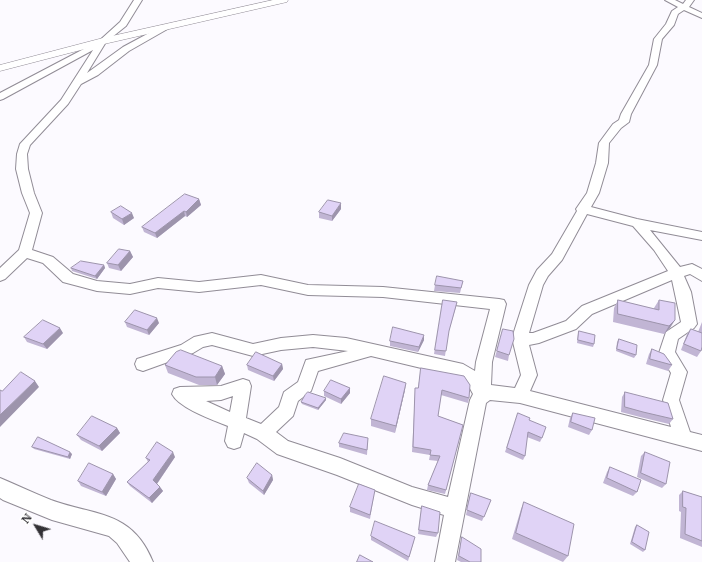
<!DOCTYPE html>
<style>
body{margin:0}
#map{position:relative;width:702px;height:562px;overflow:hidden;background:#fcfaff;font-family:Merriweather,serif}
canvas{display:block}
.north{position:absolute;left:16px;top:506px;width:40px;height:40px;-webkit-text-stroke:3px #fff;paint-order:stroke;rotate:308deg;font-size:11px;font-weight:700;line-height:16px;text-align:center;color:#333136}
.north::after{content:'';display:block;margin:auto;width:14px;height:18px;background:#333136;clip-path:polygon(50% 0,100% 100%,50% 72%,0 100%)}
</style>
<div id="map">
<canvas width="702" height="562"></canvas>
<div class="north">N</div>
</div>
<script>
const context = document.querySelector('canvas').getContext('2d');
context.lineJoin = 'round';
function stroke(path, color, width, dash) { context.strokeStyle = color; context.lineWidth = width; context.lineCap = dash ? 'butt' : 'round'; context.setLineDash(dash || []); context.stroke(path); }
function fill(path, color) { context.fillStyle = color; context.fill(path, 'evenodd'); }
const minor = new Path2D(`
 M134,0H142L126,26L106,42L87,73L123,47L164,25L171,27L129,51L98,75L81,84L68,104L30,145L27,154L28,169L34,193L42,213L32,250L53,257L73,274L97,281L130,284L158,278L199,282L261,275L308,285L383,287L499,299L504,300L506,304L492,362L491,385L515,388L521,375L512,338L529,285L537,270L552,254L577,211L576,209L587,193L596,163L599,143L613,124L619,120L621,114L649,65L654,39L666,24L672,11L678,7L665,0H675L683,4L686,0H694L689,7L702,13V18L684,10L678,14L674,25L662,39L657,65L631,114L629,122L621,128L609,143L608,163L599,193L591,207L637,219L702,232V240L650,230L680,267L692,264L702,269V281L690,274L684,276L691,292L697,324L694,328L678,339L675,352L687,372L679,400L690,432L702,435V451L520,403L490,400L486,403L455,562H435L444,515L412,505L337,475L277,454L257,439L244,433L240,447L234,449L228,447L225,441L228,426C213,420 179,408 172,394L174,389L180,387L221,386L243,379L249,381L251,386L246,418L261,424L279,407L284,392L298,382L306,360L348,351L313,347L281,350L253,356L212,345L203,347L193,353L143,371L137,369L135,364L137,359L181,345L194,337L212,333L253,344L281,338L313,335L346,338L463,364L475,371L476,362L490,309L383,297L308,295L261,285L199,292L158,288L130,294L97,291L63,282L43,263L27,258L5,279L0,281V268L19,250L30,213L22,193L16,169L17,154L20,144L61,100L93,50L3,99L0,100V93L99,41L120,22ZM587,214L633,226L654,250L668,271L582,306L566,321L533,333H529L543,285L548,276L562,260ZM672,280L681,322L666,332L659,353L671,373L663,400L671,427L530,391L537,375L529,345L539,343L576,329L592,314ZM371,356L459,377L467,383L473,394L470,400L448,497L412,487L340,458L288,441L276,432L293,416L298,401L311,391L318,371ZM233,396L230,412L206,401L221,400Z
 M0,478C17,485 33,493 51,500C95,516 132,510 153,562H130L117,543L109,536L52,520L3,500L0,498Z`);
const tertiary = new Path2D(`
 M273,0H288L287,2L104,44L0,71V65L103,38Z`);
const wall = new Path2D(`
 M199,199L201,205L187,217L185,216L157,238L144,232L142,227Z
 M341,209L332,221L319,218V212Z
 M111,212L134,218L124,225L113,218Z
 M130,251L133,257L121,271L109,268L107,263Z
 M104,265L105,268L97,279L72,271L71,268Z
 M463,281L460,293L434,291L435,285Z
 M443,300L456,307L448,334L445,356L434,354Z
 M618,300L654,309V308L659,300L670,328L664,334L613,322L614,308Z
 M125,322L159,323L149,335L127,327Z
 M702,322V347L701,351L697,357L681,350L687,334L691,329L698,332Z
 M503,329L509,355L508,361L495,357Z
 M579,331L594,344L593,347L577,343L578,334Z
 M63,333L47,349L27,342L24,337Z
 M619,339L636,355L634,358L616,351L617,342Z
 M424,340L418,352L390,346V341Z
 M652,349L672,365L668,371L646,364L649,354Z
 M282,364L283,369L274,381L248,370L247,365Z
 M165,365L222,366L225,374L217,385H199L168,373Z
 M421,368L469,398L468,403L441,395L438,416L463,425L445,494L427,490L428,485L438,461L429,460L430,455L412,452L415,393V388H418Z
 M350,388V393L341,404L324,396V391Z
 M405,390L395,433L371,426V419Z
 M625,392L673,419L669,424L640,417L621,412L622,397Z
 M326,400L318,410L302,404L301,402Z
 M518,413L529,420L542,438L540,442L527,437L525,456L523,460L505,452Z
 M573,413L592,430L589,435L568,427L570,418Z
 M117,428L120,433L102,451L81,440L77,435Z
 M368,438L367,455L339,447V443Z
 M32,447L72,454L70,459L34,449Z
 M645,452L666,484L662,488L637,477L641,456Z
 M175,457L157,484L160,487L163,491L152,503L130,486L127,482L148,462L146,458Z
 M610,467L637,492L633,496L603,483L607,472Z
 M113,474L116,479L106,496L81,486L78,481Z
 M272,475L273,480L264,495L249,483L247,478Z
 M683,491L702,497V547L680,538L681,512L679,511V495Z
 M471,493L491,500L482,521L466,515L469,498Z
 M374,495L370,519L350,512V507Z
 M524,502L568,556L563,562L512,539L521,509Z
 M422,506L438,533L436,537L418,534Z
 M637,525L645,550L643,552L630,544L635,527Z
 M371,536L414,541L408,561L371,540Z
 M462,537L481,562H461L457,560L461,542Z`);
const shadedWall = new Path2D(`
 M199,199L201,205L187,217L186,212Z
 M341,203V209L332,221V216Z
 M184,211L185,216L157,238L155,233Z
 M132,213L134,218L124,225L122,219Z
 M130,251L133,257L121,271L118,265Z
 M104,265L105,268L97,279L95,276Z
 M157,318L159,323L149,335L147,330Z
 M675,320L670,328L664,334L669,326Z
 M60,328L63,333L47,349L43,344Z
 M424,335V340L418,352L419,347Z
 M282,364L283,369L274,381L273,376Z
 M222,366L225,374L217,385L215,377Z
 M35,381L39,387L0,427V415Z
 M406,383L405,390L395,433L396,426Z
 M350,388V393L341,404V399Z
 M326,398V400L318,410V408Z
 M117,428L120,433L102,451L99,446Z
 M70,452L72,454L70,459L68,457Z
 M173,452L175,457L156,485L153,480Z
 M113,474L116,479L106,496L102,492Z
 M272,475L273,480L264,495L263,491Z
 M160,487L163,491L152,503L149,498Z`);
const building = new Path2D(`
 M185,194L199,199L186,212L184,211L155,233L142,227Z
 M328,200L341,203L332,216L319,212Z
 M121,206L132,213L122,219L111,212Z
 M119,249L130,251L118,265L107,263Z
 M81,261L104,265L95,276L71,268Z
 M437,276L463,281L461,288L435,285Z
 M443,300L457,302L449,331L446,351L435,350Z
 M618,300L659,310V300L675,303V320L669,326L618,314Z
 M135,310L157,318L147,330L125,322Z
 M43,320L60,328L43,344L24,337Z
 M393,327L424,335L419,347L390,341Z
 M503,329L513,331L514,339L509,355L497,351Z
 M691,329L702,333V347L701,351L684,344Z
 M579,331L595,335L594,344L578,340Z
 M619,339L637,345L636,355L617,349Z
 M652,349L664,354L672,365L650,359Z
 M181,350L222,366L215,377H196L165,365L176,352Z
 M256,352L282,364L273,376L247,365Z
 M421,368L464,376L470,385L469,398L442,390L438,416L463,425L446,490L428,485L440,456L430,455L431,450L413,447L415,388H418Z
 M21,372L35,381L0,415V390L2,391Z
 M384,376L406,383L396,426L371,419Z
 M331,380L350,388L341,399L324,391Z
 M308,392L326,398L318,408L301,402L305,395Z
 M625,392L668,403L673,419L643,412L625,407Z
 M518,413L530,418L529,420L546,427L542,438L528,432L525,456L507,448Z
 M573,413L595,418L592,430L571,422Z
 M92,416L117,428L99,446L77,435Z
 M344,433L368,438L367,450L339,443Z
 M38,437L70,452L68,457L32,447Z
 M157,442L173,452L153,480L160,487L149,498L127,482L150,460L146,458Z
 M645,452L670,462L666,484L641,473Z
 M89,463L113,474L102,492L78,481Z
 M257,463L272,475L263,491L247,478Z
 M610,467L641,480L637,492L607,478Z
 M359,484L375,490L370,515L350,507Z
 M683,491L702,497V541L685,534L686,508L683,507Z
 M471,493L491,500L484,517L467,510Z
 M524,502L574,524L568,556L516,533Z
 M422,506L440,512L438,533L419,530Z
 M375,521L415,537L409,557L371,536Z
 M637,525L649,532L645,550L632,542Z
 M462,537L481,549V562H470L459,556Z
 M360,555L373,562H357Z`);
stroke(minor, '#918c96', 2);
stroke(tertiary, '#918c96', 1);
fill(minor, '#fff');
fill(tertiary, '#fff');
fill(wall, '#c1b5d4');
fill(shadedWall, '#9d94ac');
fill(building, '#e0d3f6');
stroke(building, '#9d94ac', 1);
</script>
